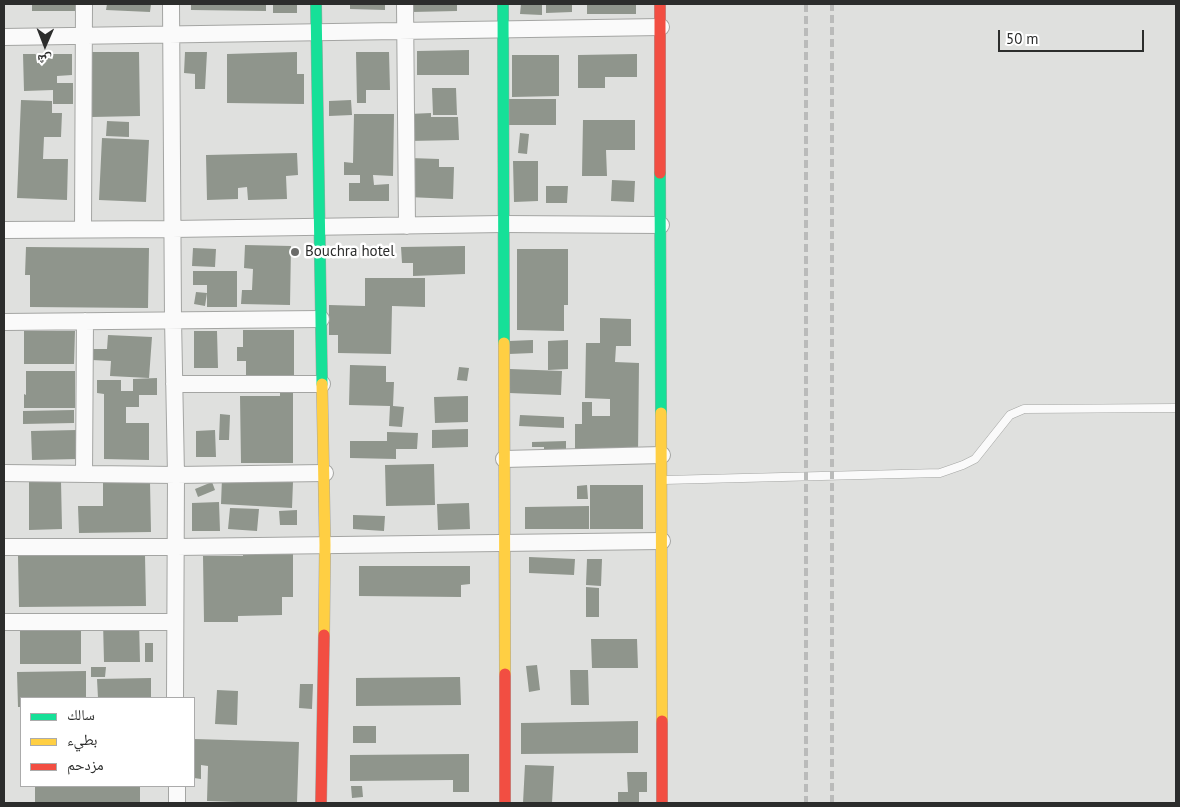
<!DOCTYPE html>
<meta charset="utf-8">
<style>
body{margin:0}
#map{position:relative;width:1180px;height:807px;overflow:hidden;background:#dfe0de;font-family:"PT Sans","Noto Naskh Arabic",sans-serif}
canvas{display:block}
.frame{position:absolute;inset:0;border:5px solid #2c2d2c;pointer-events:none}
.legend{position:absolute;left:20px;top:697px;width:175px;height:90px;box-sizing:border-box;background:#fff;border:1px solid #ababab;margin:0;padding:6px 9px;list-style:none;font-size:15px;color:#2c2d2c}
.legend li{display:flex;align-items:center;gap:10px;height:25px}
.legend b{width:25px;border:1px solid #ababab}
.north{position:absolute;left:20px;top:20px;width:50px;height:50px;-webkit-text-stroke:4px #fff;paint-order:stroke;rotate:181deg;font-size:14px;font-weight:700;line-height:20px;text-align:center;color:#2c2d2c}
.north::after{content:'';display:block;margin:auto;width:18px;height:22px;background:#2c2d2c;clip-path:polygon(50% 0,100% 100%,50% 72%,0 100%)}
.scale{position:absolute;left:998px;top:30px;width:146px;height:22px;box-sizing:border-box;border:2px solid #2c2d2c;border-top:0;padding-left:6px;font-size:15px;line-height:18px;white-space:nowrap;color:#2c2d2c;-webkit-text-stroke:4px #fff;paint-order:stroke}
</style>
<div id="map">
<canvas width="1180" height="807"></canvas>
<div class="frame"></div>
<ul class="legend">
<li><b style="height:6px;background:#16e098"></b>سالك</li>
<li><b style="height:6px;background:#ffcf43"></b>بطيء</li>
<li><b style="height:6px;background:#f24e42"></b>مزدحم</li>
</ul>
<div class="north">ش</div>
<div class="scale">50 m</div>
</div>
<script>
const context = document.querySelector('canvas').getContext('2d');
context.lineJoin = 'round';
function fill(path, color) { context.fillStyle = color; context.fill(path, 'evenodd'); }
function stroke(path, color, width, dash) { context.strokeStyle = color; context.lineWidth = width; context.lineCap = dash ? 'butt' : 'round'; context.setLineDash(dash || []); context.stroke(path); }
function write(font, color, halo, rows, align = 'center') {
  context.font = font + ' "PT Sans",sans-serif'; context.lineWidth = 5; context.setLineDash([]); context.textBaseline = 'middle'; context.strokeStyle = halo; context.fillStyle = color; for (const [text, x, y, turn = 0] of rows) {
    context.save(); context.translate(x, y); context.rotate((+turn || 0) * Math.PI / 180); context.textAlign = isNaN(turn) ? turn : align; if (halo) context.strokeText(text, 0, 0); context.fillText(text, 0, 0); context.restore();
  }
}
const building = new Path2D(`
 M32,4H79V11H32Z
 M107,4H151L150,12L106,10Z
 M191,4H266V11L191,10Z
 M273,4H297V13H273Z
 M350,4H385V10L350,9Z
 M412,4H457V11L412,12Z
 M521,4H542V15L520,14Z
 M546,4H572V12L546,13Z
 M587,4H636V14H587Z
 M469,50V75H417V51Z
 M91,52H139L140,116L92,117Z
 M185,52H207L205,89H195V74L184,73Z
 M297,52V74H304V104L227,103V54Z
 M356,52H389L390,90H366V103H357Z
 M23,54H72V75L57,76V83H73V104H53V90L24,91Z
 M637,54V77H605V88H578V55Z
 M512,55H559V96L512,97Z
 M432,88H456L457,115H433Z
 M507,99H556V125H507Z
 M21,100L52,101V113H62L61,137H44L43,159H68L67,200L17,198Z
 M351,100L352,115L329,116V101Z
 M431,113V117H458L459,140L409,141V114Z
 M354,114H394L393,176L373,175L374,185L389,184V201H349V183H360V175H344V162L353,163Z
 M583,120H635V150H606L607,176H582Z
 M107,121L129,122V137L106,136Z
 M520,133L529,134L527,154L518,153Z
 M102,138L149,140L146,202L99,200Z
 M297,153L298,175L286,176L287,199L248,200L247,187L238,188V199L207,200L206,155Z
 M410,158L439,159V167H454L453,199L408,197Z
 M513,161H538V201L514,202Z
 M612,180L635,181L634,202L611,201Z
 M546,186H568L567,203H546Z
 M245,245L291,246L290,305L241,304L242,290H252L253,269L244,268Z
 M465,246V274L413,276V263H402L401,247Z
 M26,247L149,248L148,308L30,307V275H25Z
 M193,248L216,249L215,267L192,266Z
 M517,249H568V305H564V331L517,330Z
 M193,271H237V307H207V285H193Z
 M365,278H425V307L392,306L391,354L338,353V335H329V305L365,306Z
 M196,292L207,293L205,306L194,304Z
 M600,318L631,319V346H616L615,362L639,363L638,454L575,453V424H582V402H592V416H610V399L585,398L586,343H600Z
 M243,330H294V380H246V361H237V347H243Z
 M24,331H75L74,364H24Z
 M194,331H217L218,368H194Z
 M108,335L152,337L149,378L110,376L111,361L92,360L93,349H107Z
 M533,340V353L509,354V341Z
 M568,340V369L548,370V341Z
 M350,365L386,366V382H394L393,406L404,407L402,427L389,426L390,406L349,405Z
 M459,367L469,368L467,381L457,380Z
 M510,369L562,371L561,395L509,393Z
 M26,371H75V408H24V394L26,395Z
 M157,378V395H139V407H126V423H149V460L104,459V394L97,393V380H121V391H133V379Z
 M280,387L293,388V463H241L240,396H280Z
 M468,396V422L435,423L434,397Z
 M74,410V423L23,424V411Z
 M220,414L230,415L229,440H219Z
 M520,415L564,417V428L519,426Z
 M468,429V447L432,448V430Z
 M77,430L78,459L32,460L31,431Z
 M215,430L216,457H196V431Z
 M387,432L418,433L417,449H396V459L350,458V441H387Z
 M566,441V456L544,457V447H532V442Z
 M434,464L435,505L386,506L385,465Z
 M222,478L293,482L292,508L221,504Z
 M29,481H61L62,529L29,530Z
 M150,482L151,532L79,533L78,506H103V483Z
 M212,482L215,490L198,497L195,489Z
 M587,485L588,499H577V486Z
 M590,485H643V529H590Z
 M219,502L220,531H192V503Z
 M469,503L470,529L438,530L437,504Z
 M589,506V529H525V507Z
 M230,508L259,509L257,531L228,529Z
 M297,510V525H280L279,511Z
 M353,515L385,516L384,531L353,529Z
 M243,552H293V597H282V615L238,616V622H204L203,556H243Z
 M145,555L146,606L19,607L18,556Z
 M529,557L575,559L574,575L529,573Z
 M587,559H602L601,586L586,585Z
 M359,566H470V584L461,585V597L359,596Z
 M586,587L599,588V617H586Z
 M139,621L140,662H104L103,622Z
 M20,630H81V664H20Z
 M591,639H637L638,668H592Z
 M145,643H153V662H145Z
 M537,665L540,690L529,692L526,666Z
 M91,667H106L105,677H91Z
 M570,670H588L589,705H571Z
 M86,671V698H21V707H18L17,672Z
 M460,677L461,705L356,706V678Z
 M151,678V698H98L97,679Z
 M300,684H313L312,709L299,708Z
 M217,690L238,691L237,725L215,724Z
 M638,721V753L521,754V723Z
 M353,726H376V743H353Z
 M194,739L299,742L297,803H237V802L207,801L208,766L201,765V779L194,778Z
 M469,754V792H453V780L350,781V755Z
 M525,765L554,766L552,803H523Z
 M627,772H647V792H639V803H618V792H628Z
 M35,786H140V803H35Z
 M351,786H362L363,797L352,798Z`);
const lane = new Path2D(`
 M664,480L940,473L963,465L975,459L1010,415L1024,409L1176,408`);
const street = new Path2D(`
 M171,4L173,319L176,475L175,698
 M405,4L407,226
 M4,37L661,27
 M83,229L84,4
 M4,230L172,229L503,224L661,225
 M4,322L321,319
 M174,384H322
 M504,459L662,455
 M4,473L176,475L325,473
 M84,474L85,321
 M4,547H176L662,541
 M4,622H174
 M177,786V803`);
const fast = new Path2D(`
 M316,4L322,384
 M503,4L504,343
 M660,173L661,413`);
const slow = new Path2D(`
 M504,343L505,674
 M322,384L325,545L324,635
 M661,413L662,721`);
const jam = new Path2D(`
 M660,4V173
 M505,674V803
 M662,721V803
 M321,803L324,635`);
const rail = new Path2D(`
 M806,4V803
 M832,803V4`);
const markers = [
 [295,252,5,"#6b6c6a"]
];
const poiNames = [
 ["Bouchra hotel",305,252]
];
fill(building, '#8f958c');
stroke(lane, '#a4a5a3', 9);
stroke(street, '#a4a5a3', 18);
stroke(fast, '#a4a5a3', 12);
stroke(slow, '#a4a5a3', 12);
stroke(jam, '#a4a5a3', 12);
stroke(lane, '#fafafa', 8);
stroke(street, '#fafafa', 16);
stroke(fast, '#16e098', 11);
stroke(slow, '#ffcf43', 11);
stroke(jam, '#f24e42', 11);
stroke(rail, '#babbba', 4, [8, 4]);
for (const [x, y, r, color] of markers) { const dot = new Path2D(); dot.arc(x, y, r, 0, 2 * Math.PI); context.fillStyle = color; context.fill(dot); stroke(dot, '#fff', 2); }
write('15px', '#2c2d2c', '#fff', poiNames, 'left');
</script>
